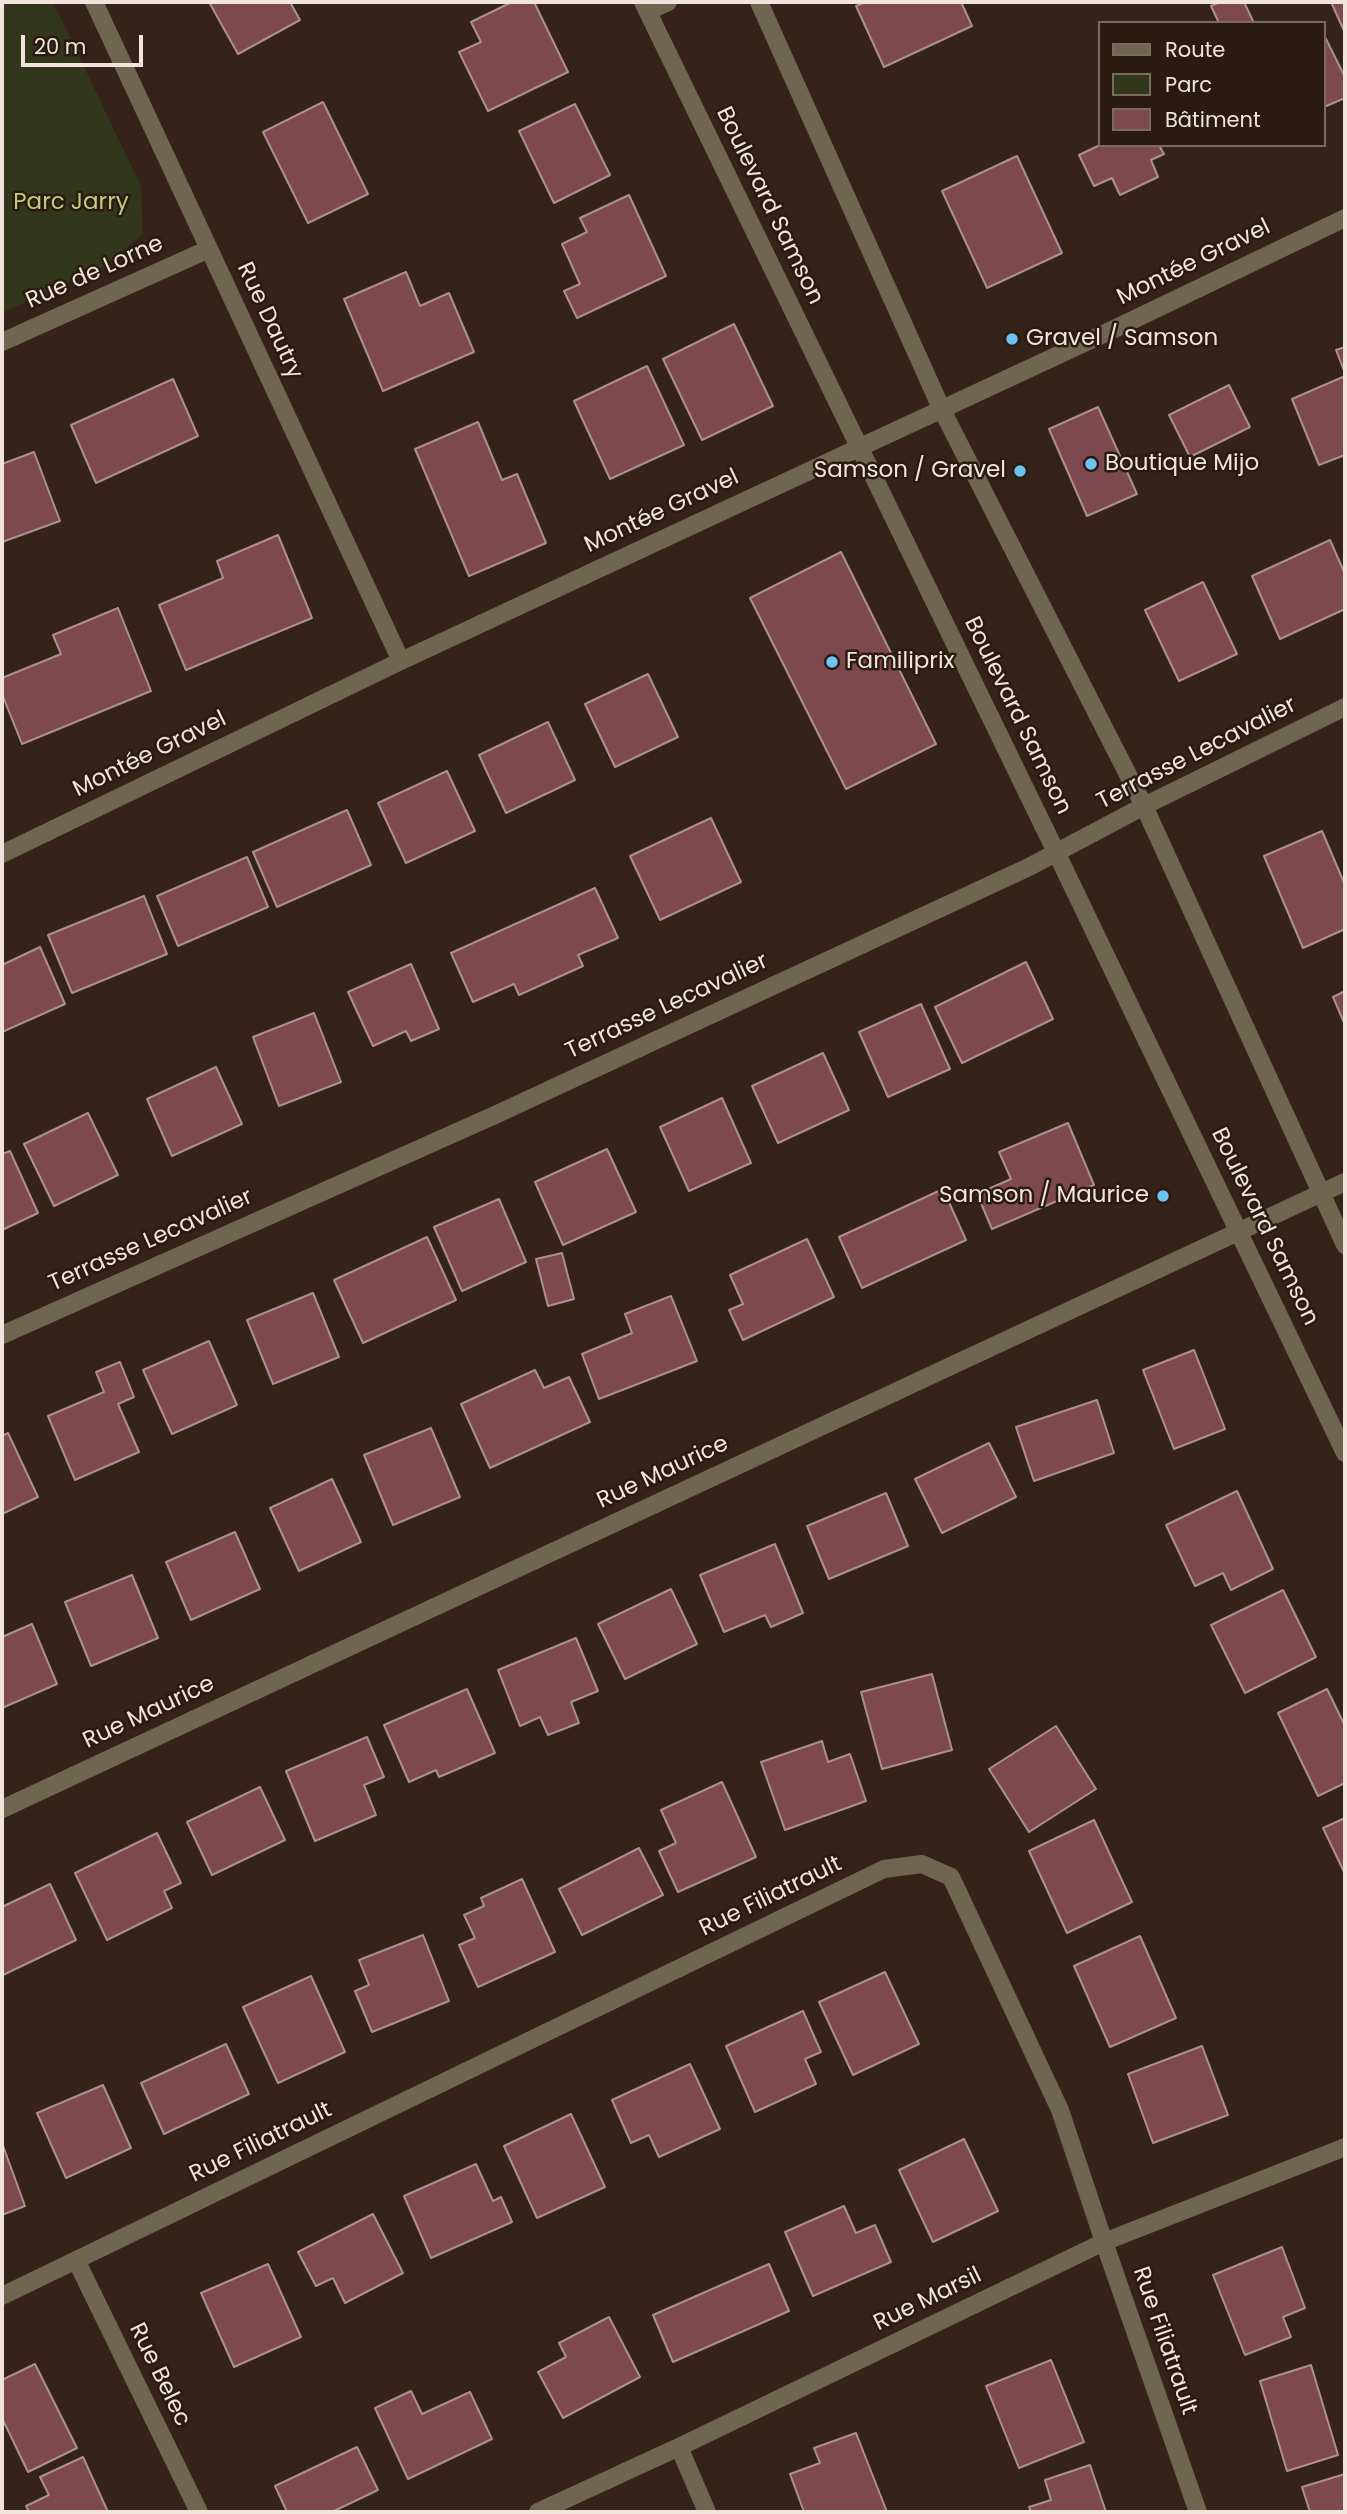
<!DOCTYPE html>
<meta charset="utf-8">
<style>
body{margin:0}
#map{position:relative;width:1347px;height:2514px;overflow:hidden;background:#35231a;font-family:Poppins,sans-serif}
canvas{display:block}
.frame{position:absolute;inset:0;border:4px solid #f0e4dd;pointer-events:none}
.legend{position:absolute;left:1098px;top:21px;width:228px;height:126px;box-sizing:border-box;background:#2b1a10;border:2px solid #7a6b62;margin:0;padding:9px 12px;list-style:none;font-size:21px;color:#f0e4dd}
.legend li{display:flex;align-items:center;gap:14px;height:35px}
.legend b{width:35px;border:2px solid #7a6b62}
.scale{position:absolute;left:21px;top:35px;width:122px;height:32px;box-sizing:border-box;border:4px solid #f0e4dd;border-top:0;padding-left:9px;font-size:21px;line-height:24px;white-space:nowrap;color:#f0e4dd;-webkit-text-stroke:5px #2b1a10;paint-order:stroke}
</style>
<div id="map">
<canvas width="1347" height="2514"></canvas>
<div class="frame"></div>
<ul class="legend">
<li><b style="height:9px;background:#706551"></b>Route</li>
<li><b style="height:19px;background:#32371b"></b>Parc</li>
<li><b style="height:19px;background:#7d484e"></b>Bâtiment</li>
</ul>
<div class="scale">20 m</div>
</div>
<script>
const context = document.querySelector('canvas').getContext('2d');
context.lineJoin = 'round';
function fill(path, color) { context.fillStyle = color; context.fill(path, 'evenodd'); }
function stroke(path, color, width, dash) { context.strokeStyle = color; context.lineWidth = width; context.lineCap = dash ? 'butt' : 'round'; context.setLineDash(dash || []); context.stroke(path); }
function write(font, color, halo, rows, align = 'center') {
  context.font = font + ' Poppins,sans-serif'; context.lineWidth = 5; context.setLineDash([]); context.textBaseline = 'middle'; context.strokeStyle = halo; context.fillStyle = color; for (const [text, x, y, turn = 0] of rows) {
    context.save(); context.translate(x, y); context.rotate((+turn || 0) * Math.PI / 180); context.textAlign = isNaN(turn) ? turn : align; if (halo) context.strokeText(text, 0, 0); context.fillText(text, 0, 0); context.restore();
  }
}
const green = new Path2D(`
 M2,2H53L141,186L143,234L102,268L2,313Z`);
const building = new Path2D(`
 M209,2H290L300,20L238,54Z
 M512,2H534L568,72L488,111L459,52L481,42L471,22Z
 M866,2H961L972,26L884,67L856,6Z
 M1220,2H1244L1254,23H1219L1211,6Z
 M1331,2H1345V33Z
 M1324,35L1345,77V98L1324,107Z
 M323,102L368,194L308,223L263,132Z
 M575,104L610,175L554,203L519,131Z
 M1100,145H1159L1164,154L1151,160L1158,177L1120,195L1112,178L1094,186L1079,155Z
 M1017,156L1062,253L987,288L942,191Z
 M629,195L666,276L577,318L564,291L580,284L562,244L587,232L580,218Z
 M406,272L420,306L449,293L474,352L383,391L344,299Z
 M734,324L773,406L702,440L663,359Z
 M1345,347V373L1336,350Z
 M647,366L684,445L610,479L574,401Z
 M1345,376V455L1319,465L1292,399Z
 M173,379L198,436L96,483L71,425Z
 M1229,385L1250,427L1190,457L1169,415Z
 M1098,407L1137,494L1087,516L1049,429Z
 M478,422L502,480L517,474L546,543L469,576L415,449Z
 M34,452L60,521L2,542V464Z
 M278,535L312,618L186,670L159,605L223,578L217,561Z
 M1330,540L1345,574V609L1280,639L1252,576Z
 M841,552L936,744L846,789L750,598Z
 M1203,582L1237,654L1179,681L1145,610Z
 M118,608L151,691L22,744L2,694V678L61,654L53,635Z
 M648,674L678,737L615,767L585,704Z
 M548,722L575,780L506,813L479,755Z
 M447,771L475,831L406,863L378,803Z
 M347,810L371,865L277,907L253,852Z
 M711,818L741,882L660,920L630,856Z
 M1322,831L1345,885V929L1303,948L1264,856Z
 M247,857L268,907L178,946L157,896Z
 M595,888L618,938L578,955L583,966L519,995L514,984L473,1002L451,953Z
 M144,896L167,954L72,993L48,935Z
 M40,947L65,1004L2,1032V965Z
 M1026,962L1053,1019L962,1063L935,1007Z
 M411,964L439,1029L411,1041L406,1031L373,1046L348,992Z
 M1345,991V1025L1333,997Z
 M921,1004L950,1069L888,1097L859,1032Z
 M314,1013L341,1082L279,1106L253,1037Z
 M823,1053L849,1110L778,1143L752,1086Z
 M216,1067L242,1124L172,1156L147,1099Z
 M722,1098L751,1163L689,1191L660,1127Z
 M88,1113L118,1175L54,1206L24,1144Z
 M1068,1123L1094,1185L992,1229L977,1194L1011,1179L999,1152Z
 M607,1149L636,1212L563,1245L535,1182Z
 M10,1151L38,1213L2,1230V1154Z
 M943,1189L966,1240L862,1288L839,1237Z
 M499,1199L526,1262L462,1291L434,1227Z
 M427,1237L456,1300L363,1343L334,1280Z
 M807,1239L834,1297L743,1340L729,1310L743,1304L730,1275Z
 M562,1253L574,1299L548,1306L536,1259Z
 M313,1293L339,1357L273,1384L247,1320Z
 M671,1296L697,1361L599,1399L582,1354L632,1333L625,1314Z
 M209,1341L237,1405L172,1434L143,1370Z
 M1194,1350L1225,1429L1174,1449L1143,1370Z
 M120,1362L134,1397L118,1404L139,1452L75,1480L48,1416L104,1392L96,1372Z
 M535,1370L544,1388L569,1377L590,1422L490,1468L461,1404Z
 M1097,1400L1114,1453L1034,1481L1016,1427Z
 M431,1428L460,1497L393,1525L364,1455Z
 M8,1433L38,1497L2,1514V1436Z
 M989,1443L1016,1497L942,1533L915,1479Z
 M332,1479L361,1542L299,1571L270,1508Z
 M1237,1491L1273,1569L1231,1590L1223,1573L1195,1586L1166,1525Z
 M886,1493L908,1546L829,1579L807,1526Z
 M235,1532L260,1589L191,1620L166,1562Z
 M775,1544L803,1613L771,1627L765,1615L724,1632L700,1575Z
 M132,1575L158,1638L91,1666L65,1602Z
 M671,1589L697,1644L625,1679L598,1624Z
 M1283,1590L1316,1657L1245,1693L1211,1625Z
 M32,1624L57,1684L2,1708V1637Z
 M576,1638L598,1691L571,1702L579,1723L548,1735L540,1717L520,1726L498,1670Z
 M932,1674L952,1750L882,1769L861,1692Z
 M467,1689L495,1753L439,1777L436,1770L409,1782L384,1725Z
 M1327,1689L1345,1726V1783L1318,1796L1278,1713Z
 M1056,1726L1096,1789L1029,1832L989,1769Z
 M367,1737L384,1777L364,1785L376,1815L315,1841L286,1771Z
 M822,1741L828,1762L850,1754L866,1801L785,1830L761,1762Z
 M722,1782L756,1857L678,1892L659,1851L676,1843L661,1810Z
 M260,1787L285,1840L212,1875L187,1822Z
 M1345,1818V1874L1323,1828Z
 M1094,1820L1132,1902L1067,1933L1029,1851Z
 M157,1833L181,1883L164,1891L172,1908L107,1940L75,1873Z
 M639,1848L663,1895L582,1935L559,1889Z
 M522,1879L555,1952L478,1987L459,1945L475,1938L464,1915L484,1906L481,1898Z
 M50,1884L76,1940L3,1975L2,1907Z
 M423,1935L449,2001L372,2032L355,1991L369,1985L359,1960Z
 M1140,1936L1176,2018L1110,2047L1074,1966Z
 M885,1972L919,2044L853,2075L819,2002Z
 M311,1976L345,2052L278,2083L243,2007Z
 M803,2011L821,2052L805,2059L816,2084L755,2112L726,2046Z
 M226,2044L249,2094L164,2134L141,2083Z
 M1202,2046L1228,2115L1153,2143L1128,2074Z
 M690,2064L720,2129L659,2157L649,2135L631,2143L612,2100Z
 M103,2085L131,2148L66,2178L37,2113Z
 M571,2114L605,2187L537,2218L504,2146Z
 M964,2139L998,2211L933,2242L899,2170Z
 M2,2143L25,2206L2,2215Z
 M476,2164L493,2201L501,2197L512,2222L431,2258L404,2196Z
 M844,2206L856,2233L875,2225L891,2262L813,2296L785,2232Z
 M373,2214L403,2273L345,2303L333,2278L316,2286L298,2252Z
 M1282,2247L1305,2308L1283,2317L1291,2337L1245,2355L1213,2275Z
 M268,2264L301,2337L234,2367L201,2293Z
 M769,2264L789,2311L673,2362L653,2315Z
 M609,2317L640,2377L563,2418L538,2372L566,2357L559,2343Z
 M1051,2360L1084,2442L1019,2468L986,2386Z
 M35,2364L77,2448L28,2472L2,2418V2380Z
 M1311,2365L1338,2455L1287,2471L1260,2381Z
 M411,2391L422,2414L470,2392L492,2439L408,2479L375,2408Z
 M856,2433L887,2512H804L790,2474L820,2463L814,2448Z
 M357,2447L378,2490L332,2512H287L275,2486Z
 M83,2457L108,2512H29L26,2506L49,2495L40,2477Z
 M1090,2465L1106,2512H1031L1029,2507L1051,2500L1045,2480Z
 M1345,2474V2512H1310L1302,2487Z`);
const minor = new Path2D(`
 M94,2L401,661
 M643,2L1057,854L1345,1453
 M759,2L942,410L1144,806L1345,1245
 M648,11L668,2
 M2,342L209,249
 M2,854L401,661L1112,330L1345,218
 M2,1335L495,1115L1029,867L1144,806L1345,707
 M2,1809L1345,1182
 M76,2260L199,2512
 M2,2296L884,1869L922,1864L951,1877L1060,2110L1104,2242L1198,2512
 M679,2447L707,2512
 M538,2512L679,2447L1104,2242L1345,2147`);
const markers = [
 [1012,339,7,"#6cc3f2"],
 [1091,464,7,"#6cc3f2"],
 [1020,471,7,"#6cc3f2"],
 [832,662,7,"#6cc3f2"],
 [1163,1196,7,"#6cc3f2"]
];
const parkNames = [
 ["Parc Jarry",71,203]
];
const streetNames = [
 ["Boulevard Samson",769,206,64],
 ["Montée Gravel",1194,263,-26],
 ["Rue de Lorne",95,273,-24],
 ["Rue Dautry",269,321,65],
 ["Montée Gravel",662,512,-25],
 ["Boulevard Samson",1017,716,64],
 ["Terrasse Lecavalier",1197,754,-27],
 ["Montée Gravel",150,755,-26],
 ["Terrasse Lecavalier",667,1007,-25],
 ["Boulevard Samson",1264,1227,64],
 ["Terrasse Lecavalier",151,1241,-24],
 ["Rue Maurice",663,1473,-25],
 ["Rue Maurice",149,1713,-25],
 ["Rue Filiatrault",771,1897,-26],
 ["Rue Filiatrault",261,2143,-26],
 ["Rue Marsil",928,2300,-26],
 ["Rue Filiatrault",1164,2341,71],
 ["Rue Belec",159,2375,64]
];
const poiNames = [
 ["Gravel / Samson",1026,339],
 ["Boutique Mijo",1105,464],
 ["Samson / Gravel",1006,471,"right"],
 ["Familiprix",846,662],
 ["Samson / Maurice",1149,1196,"right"]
];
fill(green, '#32371b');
fill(building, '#7d484e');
stroke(building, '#ab8f91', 2);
stroke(minor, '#706551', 18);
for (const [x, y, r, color] of markers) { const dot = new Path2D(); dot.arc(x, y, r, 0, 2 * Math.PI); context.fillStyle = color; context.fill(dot); stroke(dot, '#2b1a10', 2.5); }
write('23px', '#becd7f', '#2b1a10', parkNames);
write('23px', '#f0e4dd', '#2b1a10', streetNames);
write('23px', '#f0e4dd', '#2b1a10', poiNames, 'left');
</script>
